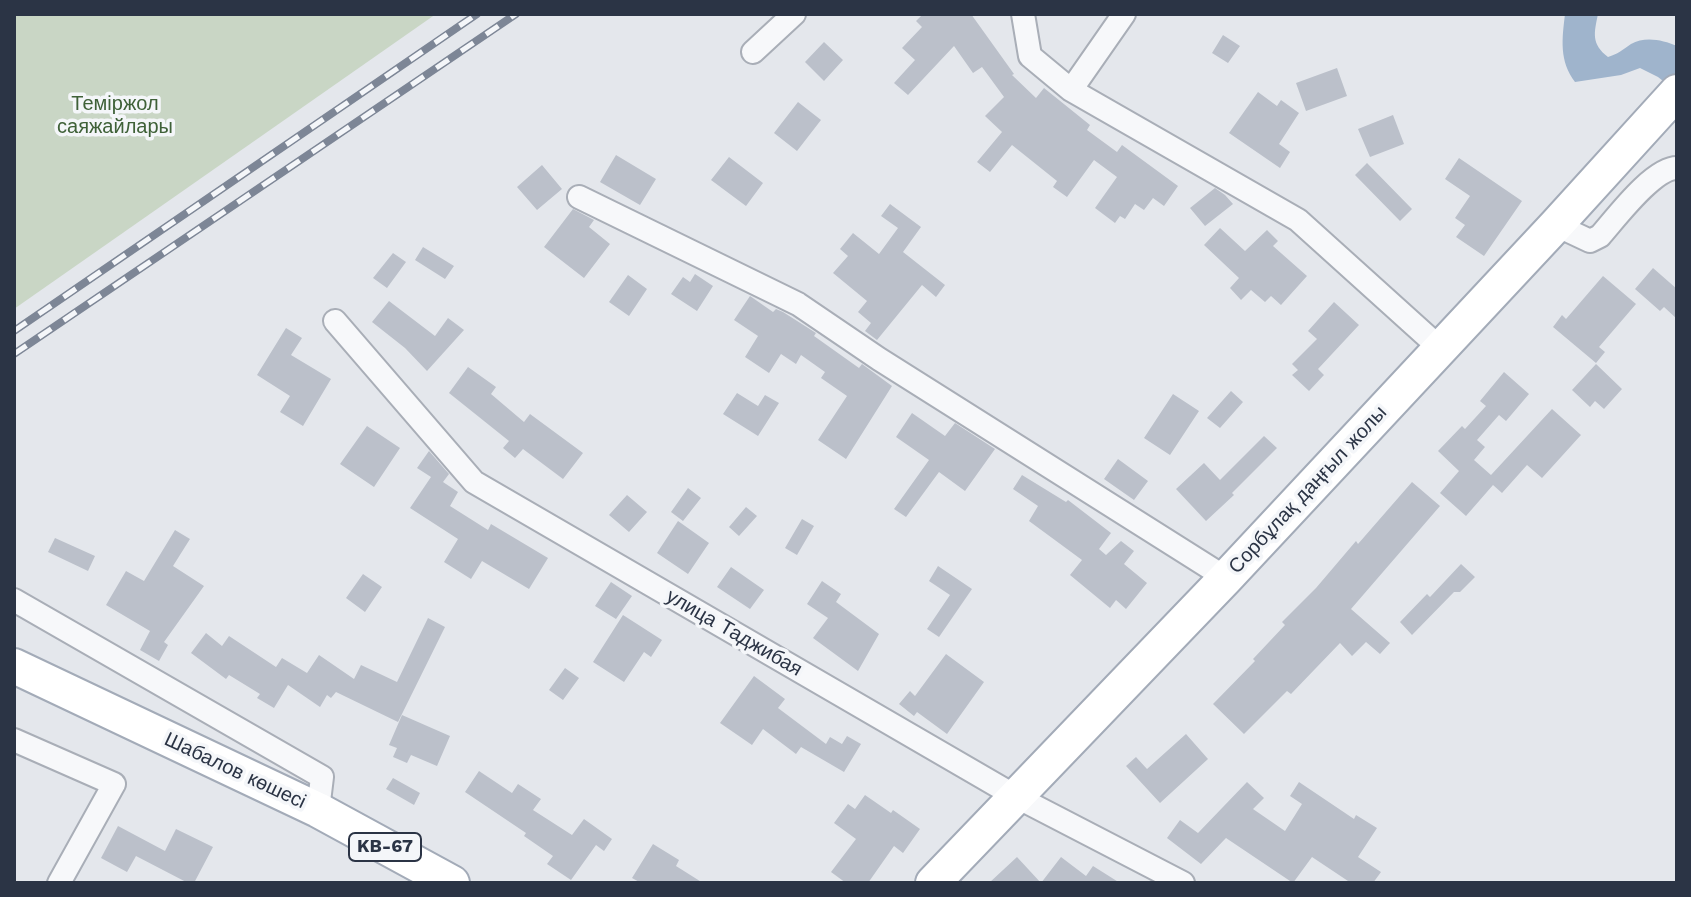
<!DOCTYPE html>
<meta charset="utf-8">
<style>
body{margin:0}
#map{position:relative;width:1691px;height:897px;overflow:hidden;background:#e4e7ec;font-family:"Work Sans",sans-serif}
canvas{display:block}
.frame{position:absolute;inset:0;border:16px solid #2b3445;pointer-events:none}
</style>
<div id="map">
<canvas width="1691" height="897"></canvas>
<div class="frame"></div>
</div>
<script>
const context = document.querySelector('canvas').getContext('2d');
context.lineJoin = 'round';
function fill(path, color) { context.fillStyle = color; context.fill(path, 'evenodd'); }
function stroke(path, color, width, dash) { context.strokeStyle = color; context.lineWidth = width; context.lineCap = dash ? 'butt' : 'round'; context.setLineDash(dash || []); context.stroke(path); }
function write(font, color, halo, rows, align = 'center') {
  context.font = font + ' "Work Sans",sans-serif'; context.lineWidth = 7; context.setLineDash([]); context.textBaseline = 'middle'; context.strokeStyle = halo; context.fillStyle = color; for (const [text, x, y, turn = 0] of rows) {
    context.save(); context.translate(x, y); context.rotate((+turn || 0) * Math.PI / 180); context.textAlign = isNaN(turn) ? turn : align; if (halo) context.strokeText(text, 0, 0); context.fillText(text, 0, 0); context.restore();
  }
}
const green = new Path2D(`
 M14,14H436L14,309Z`);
const water = new Path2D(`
 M1565,14H1598C1594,33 1591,44 1608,57C1618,54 1622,50 1631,44C1645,36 1663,40 1677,46V92L1658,77L1640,68L1621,75L1575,82C1559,61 1562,39 1565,14Z`);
const building = new Path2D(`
 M923,14H971L1014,74L1012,75L1036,98L1044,88L1090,125L1087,130L1117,152L1122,145L1178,186L1164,206L1153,198L1144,210L1135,204L1125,219L1120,216L1115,223L1095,208L1117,177L1094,160L1067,197L1053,187L1057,181L1012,145L990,172L977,162L1002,132L985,116L1004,97L982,67L973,73L954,46L908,95L894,83L915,60L902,48L922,27L916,21Z
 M1223,35L1240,46L1228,63L1212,53Z
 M824,42L843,60L824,81L805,62Z
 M1337,68L1347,96L1306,111L1296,83Z
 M1258,92L1277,106L1281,100L1299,113L1279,144L1290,152L1280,168L1229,133Z
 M798,102L821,120L797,151L774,133Z
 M1393,115L1404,144L1370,157L1358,129Z
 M616,155L656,179L640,205L600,182Z
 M729,157L763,183L746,206L711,180Z
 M1459,158L1522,201L1484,256L1456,237L1465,225L1455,218L1470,196L1445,179Z
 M1367,163L1412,209L1400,221L1355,175Z
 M542,165L562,189L537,210L517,187Z
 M1215,188L1225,195L1233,204L1205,226L1190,208Z
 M890,204L921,227L903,252L945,285L936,297L922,285L877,340L865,331L871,323L858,312L867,301L833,273L848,256L840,249L853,233L879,254L898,228L881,216Z
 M573,209L594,220L589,227L610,244L584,278L544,247Z
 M1220,228L1245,251L1267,230L1278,241L1273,246L1307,276L1281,305L1271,296L1265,302L1251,290L1241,300L1230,288L1239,278L1204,245Z
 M423,247L454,266L445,279L415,260Z
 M393,253L406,262L387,288L373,278Z
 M1653,268L1677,289V319L1664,307L1660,311L1635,289Z
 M695,274L713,286L697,311L671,294L683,277L690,282Z
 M628,275L647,289L629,316L609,302Z
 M1603,276L1636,304L1599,347L1605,352L1596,363L1553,327L1562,315L1566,319Z
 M750,296L773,312L776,309L783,312L816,333L814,336L859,368L862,364L892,386L846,459L818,440L847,396L821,378L825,372L801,355L796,364L781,354L769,373L745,357L758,336L734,320Z
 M389,301L435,336L448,318L464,330L427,371L405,348L372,322Z
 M1334,302L1359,325L1318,369L1324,375L1309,391L1292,375L1298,370L1292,364L1317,339L1308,331Z
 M286,328L302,338L291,355L331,379L303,426L280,412L290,396L257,375Z
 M1596,364L1622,389L1604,409L1595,401L1590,407L1572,390Z
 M468,367L496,387L491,394L524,422L530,414L583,453L563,479L523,449L515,458L503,448L509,441L449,393Z
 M1504,372L1529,394L1506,421L1499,415L1477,440L1485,447L1474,460L1491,475L1552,409L1581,435L1542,478L1527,465L1502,493L1493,485L1466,516L1440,493L1459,471L1438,451L1462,426L1465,429L1486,406L1480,401Z
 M1231,391L1243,402L1220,428L1207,418Z
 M737,393L758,406L765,395L779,403L758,436L723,414Z
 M1173,394L1199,411L1170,455L1144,438Z
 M912,413L945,436L955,423L995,449L965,491L939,472L906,517L894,509L929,460L896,437Z
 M367,426L400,448L374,487L340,464Z
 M1264,436L1277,448L1232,493L1234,495L1206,521L1176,489L1204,463L1220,480Z
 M429,451L449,474L443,482L458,492L450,506L488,530L491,524L548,558L529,589L482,561L471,579L444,562L458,539L410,508L431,477L417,468Z
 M1118,459L1148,481L1134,500L1104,479Z
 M1022,475L1066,502L1068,500L1111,533L1099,549L1106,555L1121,541L1134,551L1124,564L1147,583L1126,609L1116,600L1110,608L1070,575L1082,560L1029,521L1038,506L1013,489Z
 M1412,482L1440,506L1351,609L1390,643L1380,654L1366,642L1352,656L1340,643L1291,694L1287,691L1244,734L1213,704L1255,661L1253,659L1285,625L1282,622L1316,588L1356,541L1358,544Z
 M688,488L701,498L683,521L671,512Z
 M627,495L647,512L629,532L609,515Z
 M746,507L757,516L739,536L729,527Z
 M802,519L814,526L797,555L785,548Z
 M678,521L709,543L688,574L657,553Z
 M175,530L190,539L173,566L204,586L164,642L168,645L159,661L140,650L150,631L106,605L126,571L144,581Z
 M55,538L95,556L88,571L48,552Z
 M1461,564L1475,577L1460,592H1454L1412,635L1400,622L1427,594L1430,597Z
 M938,566L972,589L939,637L927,629L950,595L929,581Z
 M731,567L764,590L750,609L717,587Z
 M363,574L382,587L365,612L346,598Z
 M822,581L841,594L836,602L879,634L858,671L813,638L828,618L807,604Z
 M611,582L632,596L616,619L595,606Z
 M623,615L662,640L651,657L644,652L624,682L593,662Z
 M428,618L445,627L398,722L336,692L331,698L327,695L320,707L288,685L274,708L257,698L260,694L229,675L226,679L191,653L206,633L222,646L229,636L276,667L282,658L307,673L319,655L354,679L361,665L397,682Z
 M946,654L984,682L947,734L917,712L914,716L899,704L910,691L915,696Z
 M565,668L579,678L563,700L549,690Z
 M754,676L785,699L778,708L826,744L830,737L842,744L847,736L861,744L844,772L801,747L796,754L763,729L752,745L720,723Z
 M402,715L450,736L437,766L411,755L407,763L393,757L397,748L389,745Z
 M1186,734L1208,759L1160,803L1126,766L1136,757L1147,769Z
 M479,771L512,793L518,784L541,799L533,810L572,835L584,819L612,839L604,851L596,845L571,880L547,864L553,856L524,836L526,833L465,792Z
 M393,778L420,793L414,805L386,789Z
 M1247,782L1264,798L1253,809L1285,831L1302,804L1290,796L1299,782L1354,819L1356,815L1377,828L1358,857L1381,872L1373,883H1351L1312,857L1293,883L1226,838L1201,864L1167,838L1180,820L1198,833Z
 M865,795L891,813L893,810L920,829L903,853L894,846L868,883H846L831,872L856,839L834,823L848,804L855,809Z
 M118,826L165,851L176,829L213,847L194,883H188L136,856L127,872L101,858Z
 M653,844L679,860L676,866L703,883H641L632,878Z
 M1017,857L1041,883H989Z
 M1061,857L1086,876L1093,866L1120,883H1041Z`);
const street = new Path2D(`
 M1023,14L1030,56L1071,90L1298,220L1441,349
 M753,52L794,14
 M1071,90L1124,14
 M579,197L798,304L879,359L1226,578
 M1556,225L1590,241L1600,236C1616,218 1653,168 1677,168
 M335,321L474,482L1015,796L1183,883
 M14,600L322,777L318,810
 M14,740L114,784L59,883`);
const primary = new Path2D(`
 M14,666L318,810L452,883
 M933,883L1226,578L1556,225L1677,92`);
const rail = new Path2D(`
 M14,331L477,14
 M14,354L516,14`);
const shields = [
 [385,847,72]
];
const shieldNames = [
 ["KB-67",385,847]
];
const parkNames = [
 ["Теміржол",115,104],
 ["саяжайлары",115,127]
];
const streetNames = [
 ["Сорбұлақ даңғыл жолы",1308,490,-47],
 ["улица Таджибая",734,633,30],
 ["Шабалов көшесі",235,771,25]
];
fill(green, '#c9d6c5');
fill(water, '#9fb4cc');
fill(building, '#bbc0ca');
stroke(street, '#a9aeb7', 26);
stroke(primary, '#a3abb8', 38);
stroke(street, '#f7f8fa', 22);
stroke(primary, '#fff', 34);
stroke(rail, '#7d8696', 8);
stroke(rail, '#f4f6f9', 5, [15]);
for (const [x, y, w] of shields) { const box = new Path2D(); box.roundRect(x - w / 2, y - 14, w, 28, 6); context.fillStyle = '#f4f6f9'; context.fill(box); stroke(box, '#2b3445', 2); }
write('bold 18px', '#2b3445', null, shieldNames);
write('20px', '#3f6138', '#f4f6f9', parkNames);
write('20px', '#2b3445', '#f4f6f9', streetNames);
</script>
